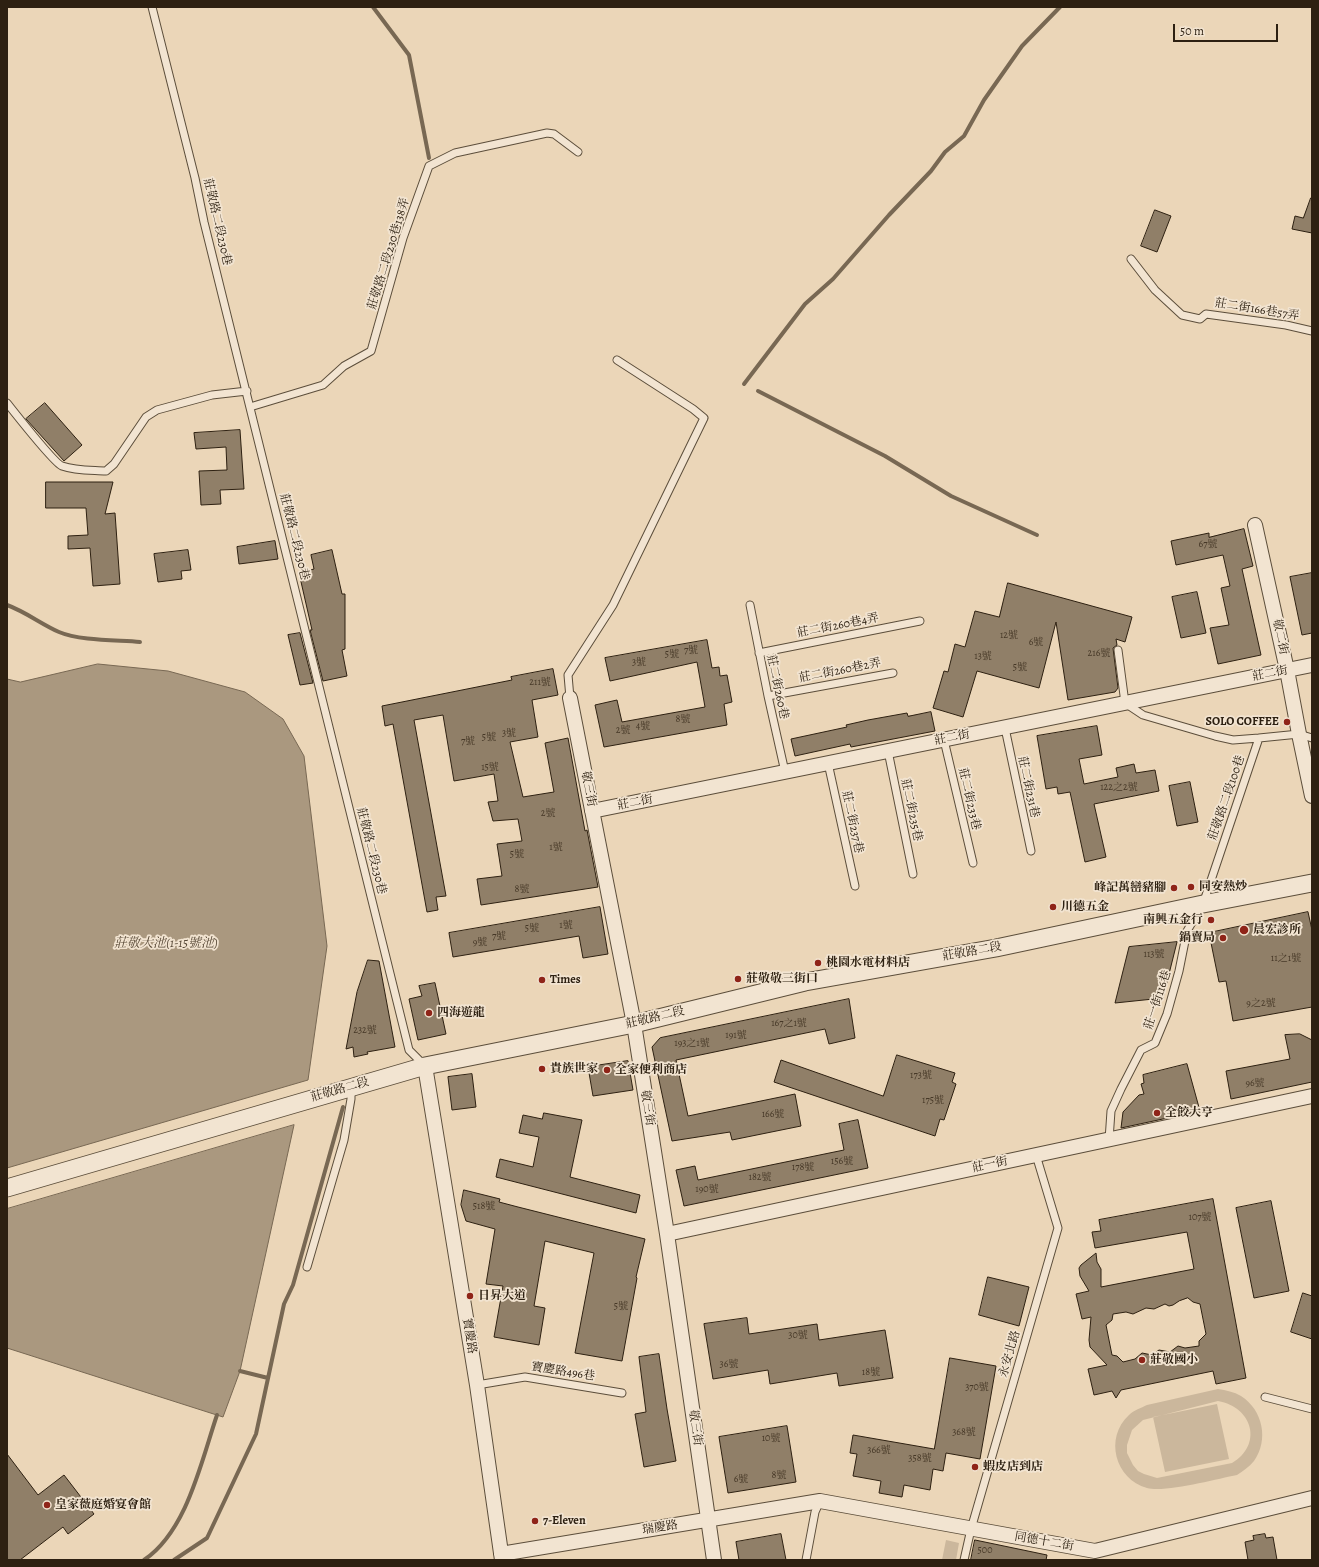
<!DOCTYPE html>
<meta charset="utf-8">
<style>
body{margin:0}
#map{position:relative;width:1319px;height:1567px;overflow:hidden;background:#ebd6b8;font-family:Alegreya,serif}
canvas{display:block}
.frame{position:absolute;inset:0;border:8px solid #2d2011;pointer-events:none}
.scale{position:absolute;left:1173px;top:24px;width:105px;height:18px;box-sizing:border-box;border:2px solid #2d2011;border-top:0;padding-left:5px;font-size:12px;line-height:14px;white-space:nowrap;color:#2d2011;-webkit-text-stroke:3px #f2e4d1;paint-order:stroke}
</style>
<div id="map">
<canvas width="1319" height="1567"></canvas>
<div class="frame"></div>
<div class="scale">50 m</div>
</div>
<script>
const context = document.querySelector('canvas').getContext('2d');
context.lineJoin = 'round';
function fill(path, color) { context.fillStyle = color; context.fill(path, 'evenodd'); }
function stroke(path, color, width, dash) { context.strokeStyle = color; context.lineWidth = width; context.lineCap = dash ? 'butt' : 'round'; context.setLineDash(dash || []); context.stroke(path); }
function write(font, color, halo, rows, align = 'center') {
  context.font = font + ' Alegreya,"Noto Serif TC",serif'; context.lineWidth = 3.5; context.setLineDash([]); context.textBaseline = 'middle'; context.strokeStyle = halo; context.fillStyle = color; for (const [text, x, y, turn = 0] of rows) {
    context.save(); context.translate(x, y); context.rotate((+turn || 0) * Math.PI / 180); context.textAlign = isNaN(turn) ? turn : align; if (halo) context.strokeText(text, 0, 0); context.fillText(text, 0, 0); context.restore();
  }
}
const green = new Path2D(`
 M1218,1389C1226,1390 1234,1392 1241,1396C1263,1410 1269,1440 1254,1461C1249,1467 1243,1471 1237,1475C1216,1479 1165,1493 1147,1488C1115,1479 1104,1438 1129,1415C1134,1410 1141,1408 1147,1405ZM1218,1401C1253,1407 1263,1445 1232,1463L1157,1478L1144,1474L1138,1471L1133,1465L1127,1453V1445L1132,1430L1143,1420Z
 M1217,1404L1229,1459L1165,1472L1153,1417Z
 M946,1540L959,1543L956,1560H942Z`);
const water = new Path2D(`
 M98,664L168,671L245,692L283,719L304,756L327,946L308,1080L7,1168V679L20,682Z
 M294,1125L240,1371L223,1417L7,1348V1209Z`);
const stream = new Path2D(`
 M373,7L409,55L429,158
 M744,384L805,304L833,279L889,215L931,171L945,152L964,136L984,100L1022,46L1060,7
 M758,391L885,456L951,496L1037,535
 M7,605C26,612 41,624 59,632C80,641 117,640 140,642
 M240,1371L268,1378
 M144,1560C187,1531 201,1462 217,1415
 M174,1560L207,1538L256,1434L284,1304L293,1285L343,1107`);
const building = new Path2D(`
 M1311,198H1312V233L1292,229L1295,216L1303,218Z
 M1155,210L1171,216L1157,252L1141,246Z
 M45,403L82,445L64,461L26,419Z
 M240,430L244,489L220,490L221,504L201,505L199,471L227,470L226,447L196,449L194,433Z
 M46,482H113L105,514L115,513L120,584L93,586L90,548L68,549V536L88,535L86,508H46Z
 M1244,529L1253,566L1242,569L1261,655L1218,664L1210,628L1229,625L1221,588L1230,586L1223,555L1176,565L1171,541L1209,533V537Z
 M275,541L278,559L239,564L237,547Z
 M188,550L191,570L181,571L182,579L158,582L154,554Z
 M332,550L342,594H345V649L342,650L347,676L323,681L310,630H312L299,573L314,569L311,555Z
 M1312,573V633L1302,635L1290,577Z
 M1008,583L1132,617L1125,642L1116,639L1117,645L1113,648L1118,688L1115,692L1068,700L1056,622L1039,688L977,671L963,717L933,708L944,671L948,672L955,644L965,647L975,611L999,617Z
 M1197,592L1206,633L1181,638L1172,597Z
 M300,633L313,683L300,685L288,635Z
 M707,640L712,668L719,667L720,676L727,675L732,702L724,704L727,725L604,747L595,705L617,700L622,722L705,707L697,662L610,681L605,658Z
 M553,669L558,695L532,700L538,737L510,742L523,797L554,792L545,743L568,738L585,831L587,830L598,887L481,905L477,879L502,876L497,844L522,841L518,819L493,821L488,802L498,801L494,774L454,781L443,715L414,720L446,896L436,897L438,910L427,912L393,724L385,726L382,706L512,680L511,677Z
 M931,712L935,731L851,747L850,744L795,756L791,739L847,727L846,725L868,720L907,713L908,716Z
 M1097,726L1102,755L1079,759L1084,784L1118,777L1116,768L1134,764L1136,773L1155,770L1159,791L1094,804L1106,857L1085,862L1070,792L1058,794L1057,787L1046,789L1037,736Z
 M1190,782L1198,822L1177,826L1169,786Z
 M600,907L608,954L583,958L579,936L453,957L449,933Z
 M1308,912L1312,930V1007L1233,1021L1226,981L1219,982L1209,933Z
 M1177,942L1163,998L1115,1003L1129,947Z
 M368,960L379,961L395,1047L367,1052L368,1054L354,1057L353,1047L346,1049L357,992Z
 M435,983L446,1034L418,1040L409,999L422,996L419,986Z
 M849,999L855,1038L829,1044L825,1029L676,1060L688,1116L795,1094L801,1126L732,1140L730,1132L672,1141L652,1047L660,1038Z
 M1300,1034L1312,1040V1082L1231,1099L1226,1071L1290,1059L1285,1035Z
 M897,1055L955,1073L952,1082L956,1084L944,1120L940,1119L935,1136L774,1082L781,1060L883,1096Z
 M628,1061L633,1090L593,1096L588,1067Z
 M1187,1064L1200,1111L1121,1128L1123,1112L1139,1095L1144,1094L1141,1084L1144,1083L1143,1075Z
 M472,1074L476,1107L452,1110L448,1077Z
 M544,1113L582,1120L570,1177L640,1195L636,1213L496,1177L500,1159L533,1167L539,1137L519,1133L523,1115L542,1119Z
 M858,1120L868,1168L684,1206L676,1170L695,1166L698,1180L844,1150L839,1124Z
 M464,1190L500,1199L499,1202L518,1207L645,1239L636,1277L637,1278L622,1361L575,1353L594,1253L545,1241L534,1306L545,1308L539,1345L494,1337L503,1286L486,1284L495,1229L466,1221L461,1205Z
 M1213,1199L1246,1378L1216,1384L1213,1371L1121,1390L1116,1398L1112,1391L1094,1395L1088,1369L1107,1365L1090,1347L1089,1340L1091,1317L1082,1319L1076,1294L1089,1291L1080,1276L1079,1268L1081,1265L1096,1253L1097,1262L1101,1269V1287L1194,1269L1187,1232L1095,1248L1092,1232L1101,1231L1099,1220ZM1188,1298L1193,1302L1200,1304L1206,1334L1199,1341V1346L1185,1348L1178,1346L1170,1352L1159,1350L1152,1355L1142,1353L1135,1359L1123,1362L1117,1356L1112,1355L1106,1325L1112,1320L1113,1314L1126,1312L1133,1314L1146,1308L1154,1309L1165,1304L1169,1306L1173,1305L1179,1301Z
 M1271,1201L1289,1291L1254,1298L1236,1208Z
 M988,1277L1029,1287L1019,1326L979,1315Z
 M1303,1293L1312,1296V1339L1291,1332Z
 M747,1318L749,1334L817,1324L819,1340L885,1330L893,1378L839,1386L837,1373L770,1384L768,1370L713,1379L704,1324Z
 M659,1354L667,1409L676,1461L644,1467L635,1414L646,1412L639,1357Z
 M950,1358L996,1366L980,1459L946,1453L943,1471L933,1469L930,1490L904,1485L902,1497L879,1493L881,1481L853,1476L857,1454L850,1453L853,1435L934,1449Z
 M787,1426L796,1482L728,1493L719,1437Z
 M7,1454L38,1495L64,1475L94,1514L68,1534L63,1527L20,1560H7Z
 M781,1534L786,1560H739L736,1542Z
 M1265,1534L1266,1538L1273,1537L1277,1560H1248L1245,1542L1254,1540L1253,1536Z
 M975,1540L1047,1555L1046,1560H971Z`);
const service = new Path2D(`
 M152,7L195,178L204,222L409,1050L424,1065
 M1131,259L1155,290L1182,315L1200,319L1206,314L1286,325L1312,331
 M7,403C15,413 54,463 62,466C76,471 92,470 106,471L114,464L146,417L157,410L212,395L247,391
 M250,407L323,385L344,366L371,351L403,238L429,166L455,153L547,133L554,134L578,152
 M750,605L768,696L785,772
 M1118,650L1125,703L1143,715L1215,736L1233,740L1259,738
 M759,653L920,621
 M768,696L893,673
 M570,698L568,675L613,605L704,418L693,409L617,360
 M1005,728L1031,851
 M944,740L973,863
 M888,751L913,874
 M828,763L855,886
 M1109,1140L1111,1111L1121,1089L1141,1050L1155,1043L1167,1014L1179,971L1187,931L1203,904L1259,738L1299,734L1312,738
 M307,1267L344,1140L351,1099V1087
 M477,1385L525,1377L622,1393
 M1265,1397L1312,1409
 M806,1560L815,1512L820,1501
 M964,1560L971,1529L1058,1228L1036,1155`);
const minor = new Path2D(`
 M1255,525L1287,670L1299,734L1312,796
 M570,698L634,1024L667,1234L714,1560
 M592,811L1312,665
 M425,1066L477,1385L502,1560
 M667,1234L1312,1096
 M501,1554L820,1501L1095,1551L1312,1498`);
const tertiary = new Path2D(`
 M7,1188L425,1066L634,1024L805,982L996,948L1203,904L1312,883`);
const markers = [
 [1287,722,4,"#8f2418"],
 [1191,887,4,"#8f2418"],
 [1174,888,4,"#8f2418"],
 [1053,907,4,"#8f2418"],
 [1211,920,4,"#8f2418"],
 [1244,930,5,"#8f2418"],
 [1223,938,4,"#8f2418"],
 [818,963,4,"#8f2418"],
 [738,979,4,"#8f2418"],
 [542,980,4,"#8f2418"],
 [429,1013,4,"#8f2418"],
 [542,1069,4,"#8f2418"],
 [607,1070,4,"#8f2418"],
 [1157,1113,4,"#8f2418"],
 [470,1296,4,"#8f2418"],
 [1142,1360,4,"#8f2418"],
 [975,1467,4,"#8f2418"],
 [47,1505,4,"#8f2418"],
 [535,1521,4,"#8f2418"]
];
const numberNames = [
 ["67號",1208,545],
 ["12號",1009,636],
 ["6號",1036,643],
 ["7號",691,651],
 ["216號",1099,654],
 ["5號",672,655],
 ["13號",983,657],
 ["3號",639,663],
 ["5號",1020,668],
 ["211號",540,683],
 ["8號",683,720],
 ["4號",643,727],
 ["2號",623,731],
 ["3號",509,734],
 ["5號",489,738],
 ["7號",468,742],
 ["15號",490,768],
 ["122之2號",1119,788],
 ["2號",548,814],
 ["1號",556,848],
 ["5號",517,855],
 ["8號",522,890],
 ["1號",566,926],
 ["5號",532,929],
 ["7號",499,937],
 ["9號",480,943],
 ["113號",1154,955],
 ["11之1號",1286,959],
 ["9之2號",1261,1004],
 ["167之1號",789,1024],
 ["232號",365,1031],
 ["191號",736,1036],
 ["193之1號",692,1044],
 ["173號",921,1076],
 ["96號",1255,1084],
 ["175號",933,1101],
 ["166號",773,1115],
 ["156號",842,1162],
 ["178號",803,1168],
 ["182號",760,1178],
 ["190號",707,1190],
 ["518號",484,1207],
 ["107號",1200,1218],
 ["5號",621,1307],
 ["30號",798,1336],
 ["36號",729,1365],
 ["18號",871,1373],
 ["370號",977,1388],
 ["368號",964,1433],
 ["10號",771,1439],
 ["366號",879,1451],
 ["358號",920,1459],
 ["8號",779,1476],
 ["6號",741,1480],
 ["500",985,1551]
];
const streetNames = [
 ["莊敬路二段230巷",217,222,77],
 ["莊敬路二段230巷138弄",389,254,-73],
 ["莊二街166巷57弄",1257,310,9],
 ["莊敬路二段230巷",294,537,76],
 ["莊二街260巷4弄",838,626,-11],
 ["敬二街",1280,637,78],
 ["莊二街260巷2弄",840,671,-11],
 ["莊二街",1270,674,-11],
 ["莊二街260巷",777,687,78],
 ["莊二街",952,738,-11],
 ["莊二街231巷",1028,787,78],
 ["敬三街",588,789,79],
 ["莊敬路二段100巷",1227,798,-71],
 ["莊二街233巷",969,799,77],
 ["莊二街",635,803,-11],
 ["莊二街235巷",911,810,78],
 ["莊二街237巷",852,822,78],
 ["莊敬路二段230巷",371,851,76],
 ["莊敬路二段",972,952,-10],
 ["莊一街116巷",1158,1000,-72],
 ["莊敬路二段",655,1018,-13],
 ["莊敬路二段",340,1090,-16],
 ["敬三街",647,1108,81],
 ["莊一街",990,1165,-12],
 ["寶慶路",469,1336,81],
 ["永安北路",1010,1354,-74],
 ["寶慶路496巷",563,1372,9],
 ["敬三街",695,1428,82],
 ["瑞慶路",660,1528,-9],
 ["同德十二街",1044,1542,10]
];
const poiNames = [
 ["SOLO COFFEE",1279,722,"right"],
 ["同安熱炒",1199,887],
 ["峰記萬巒豬腳",1166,888,"right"],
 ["川德五金",1061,907],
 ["南興五金行",1203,920,"right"],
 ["晨宏診所",1253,930],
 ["鍋賣局",1215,938,"right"],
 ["桃園水電材料店",826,963],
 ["莊敬敬三街口",746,979],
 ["Times",550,980],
 ["四海遊龍",437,1013],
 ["貴族世家",550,1069],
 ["全家便利商店",615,1070],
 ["全餃大亨",1165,1113],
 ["日昇大道",478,1296],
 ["莊敬國小",1150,1360],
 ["蝦皮店到店",983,1467],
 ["皇家薇庭婚宴會館",55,1505],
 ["7-Eleven",543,1521]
];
const waterNames = [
 ["莊敬大池(1-15號池)",166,944]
];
fill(green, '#cbb79c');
fill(water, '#aa987f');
stroke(water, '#786853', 1);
stroke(stream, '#786853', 4);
fill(building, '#907f68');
stroke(building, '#2d2011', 1);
stroke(service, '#5c4e3b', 9);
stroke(minor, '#5c4e3b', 16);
stroke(tertiary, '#5c4e3b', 19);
stroke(service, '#f2e4d1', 7);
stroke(minor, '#f2e4d1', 14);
stroke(tertiary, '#f2e4d1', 17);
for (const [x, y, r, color] of markers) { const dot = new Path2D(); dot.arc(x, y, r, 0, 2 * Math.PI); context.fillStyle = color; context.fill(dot); stroke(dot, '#f2e4d1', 1.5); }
write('10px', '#463827', null, numberNames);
write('12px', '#2d2011', '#f2e4d1', streetNames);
write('bold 12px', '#2d2011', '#f2e4d1', poiNames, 'left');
write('italic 13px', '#594a38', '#f2e4d1', waterNames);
</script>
